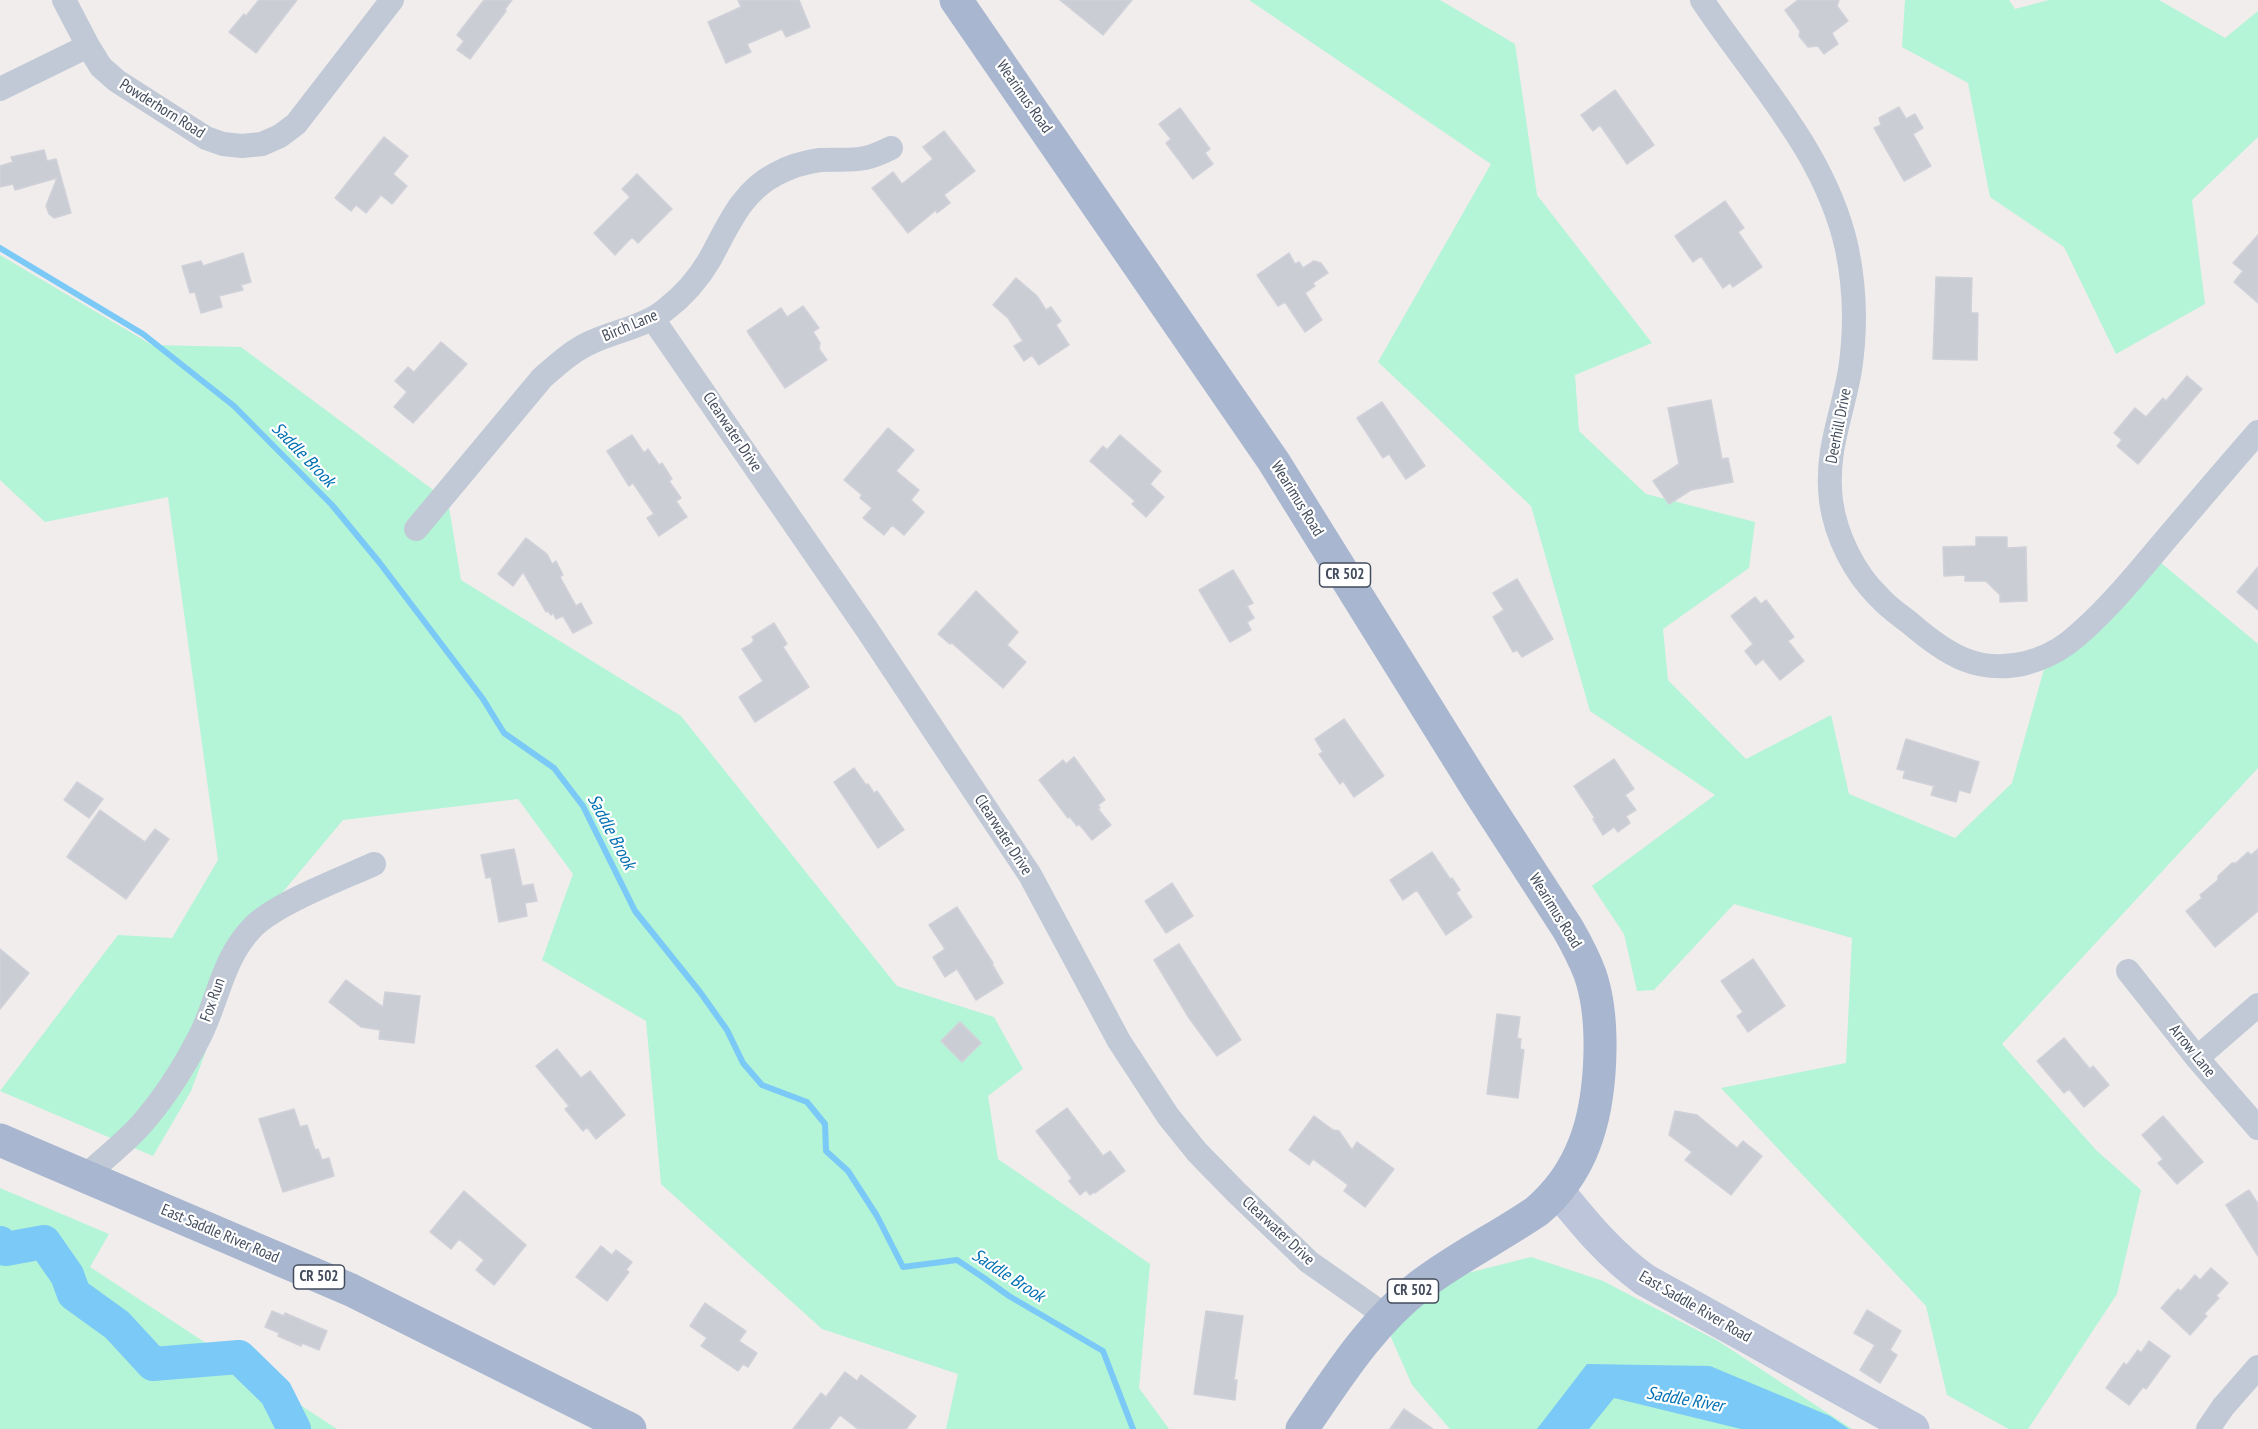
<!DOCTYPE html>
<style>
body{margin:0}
canvas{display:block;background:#f0edec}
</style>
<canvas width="2258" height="1429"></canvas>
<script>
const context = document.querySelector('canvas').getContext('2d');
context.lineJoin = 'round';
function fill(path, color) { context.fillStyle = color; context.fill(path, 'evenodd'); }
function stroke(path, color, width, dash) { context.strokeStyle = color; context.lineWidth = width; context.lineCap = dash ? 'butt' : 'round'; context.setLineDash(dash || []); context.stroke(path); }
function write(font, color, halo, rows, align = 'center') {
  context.font = font + ' "PT Sans Narrow",sans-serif'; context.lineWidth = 4.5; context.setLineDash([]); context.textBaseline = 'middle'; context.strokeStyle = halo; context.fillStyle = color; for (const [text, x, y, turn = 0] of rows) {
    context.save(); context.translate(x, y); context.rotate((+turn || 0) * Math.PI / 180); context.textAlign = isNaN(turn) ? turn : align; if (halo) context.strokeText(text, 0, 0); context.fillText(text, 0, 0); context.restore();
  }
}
const green = new Path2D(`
 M1249,0H1440L1515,44L1537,195L1652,343L1575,375L1579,431L1646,494L1755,522L1749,568L1663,629L1668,680L1746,759L1831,715L1849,794L1955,838L2012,783L2048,655L2148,552L2258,644V768L2002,1044L2096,1150L2141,1190L2117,1294L2028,1429H2009L1947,1395L1926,1306L1721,1088L1846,1063L1852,938L1734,904L1654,990L1637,991L1624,934L1592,886L1715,795L1590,711L1531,506L1378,362L1491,164Z
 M1905,0H2009L2015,9L2049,0H2159L2225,38L2258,11V137L2192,200L2205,304L2116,354L2064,247L1990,197L1968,83L1902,47Z
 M0,255L152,345L241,347L448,501L461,580L681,716L897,986L994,1017L1023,1069L988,1096L998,1159L1150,1264L1139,1388L1169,1429H946L958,1374L822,1329L661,1184L646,1021L542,960L573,874L518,799L343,820L251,930L191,1091L153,1156L0,1091L118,935L172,938L218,860L168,497L45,522L0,480Z
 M0,1188L109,1234L90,1267L337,1429H0Z
 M1531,1257L1603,1281L1718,1341L1852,1429H1450L1412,1385L1386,1326L1452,1277Z`);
const water = new Path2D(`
 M1587,1364L1710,1366L1830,1416L1849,1429H1741L1614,1398L1589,1429H1537Z`);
const stream = new Path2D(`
 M0,248L143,334L234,406L332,505L379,562L414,608L483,699L504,733L554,768L583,806L635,911L700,992L727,1030L743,1063L762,1085L807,1102L825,1124L826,1151L848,1171L877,1216L903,1267L957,1260L984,1278L1009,1296L1103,1351L1133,1429`);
const river = new Path2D(`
 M0,1243L6,1249L44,1242L67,1275L74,1294L117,1325L153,1364L239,1357L276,1393L294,1429`);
const building = new Path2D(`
 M259,0H297L256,53L229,32L244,14L246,16Z
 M484,0H512L505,9L506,11L470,59L457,50L464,41L457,35Z
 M738,0H799L810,27L786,37L782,29L747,44L751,52L726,63L708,22L741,7Z
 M1060,0H1132L1103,35Z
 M1798,0H1839L1837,6L1848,21L1832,33L1838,44L1824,54L1818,46L1808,47L1799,36L1800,31L1785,10Z
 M1615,90L1654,145L1627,164L1600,125L1593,131L1581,115Z
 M1899,107L1906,119L1915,114L1923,128L1913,134L1931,166L1904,181L1874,128L1881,125L1879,118Z
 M1180,108L1210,149L1205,153L1213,164L1193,179L1166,143L1171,139L1159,124Z
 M944,131L975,171L944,195L950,203L937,213L936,210L908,233L872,188L893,172L902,184L933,159L923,147Z
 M384,137L408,156L393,174L407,186L392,204L381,195L366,213L356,205L351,211L335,198Z
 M44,150L47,161L56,159L71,213L54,218L49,214L46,206L57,178L15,190L13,184L0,187V166L13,162L11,157Z
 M637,174L672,209L638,243L632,237L615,255L594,233L630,197L622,189Z
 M1725,201L1744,228L1738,232L1762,267L1733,287L1730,283L1723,288L1701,256L1693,262L1675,236Z
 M2258,235V303L2234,282L2243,271L2233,263Z
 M243,253L251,282L241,285L243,290L219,296L222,307L201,313L195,292L190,293L182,266L201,261L203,266Z
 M1289,253L1295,264L1299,262L1303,268L1314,261L1321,263L1328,273L1313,283L1315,286L1305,293L1322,320L1305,332L1285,302L1278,306L1257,275Z
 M1936,277L1972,278L1971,313H1978L1977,360L1933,359Z
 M1016,278L1037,296L1046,310L1051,307L1061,321L1056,325L1069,345L1039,365L1032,355L1024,361L1014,346L1023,341L1008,318L993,305Z
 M803,306L819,328L813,332L820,343L819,349L827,360L785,388L747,331L781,308L787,317Z
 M441,342L467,364L413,423L394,407L407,392L395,381L408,367L414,372Z
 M2187,376L2202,389L2138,464L2117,446L2122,440L2114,433L2135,408L2146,417L2163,398L2166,401Z
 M1711,400L1722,459L1728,458L1733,482L1691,490L1669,504L1653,481L1679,464L1668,408Z
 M1382,402L1425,466L1406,479L1389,454L1383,458L1357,418Z
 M888,428L914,450L896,471L919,490L911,500L924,512L904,535L892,525L884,535L863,518L872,508L860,498L862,495L844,480Z
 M632,435L644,453L648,449L659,465L662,463L672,479L669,481L681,498L676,501L687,517L659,536L647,518L654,514L633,483L629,486L607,451Z
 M1120,435L1161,471L1150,484L1164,497L1146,517L1132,504L1135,501L1090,461L1103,446L1107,450Z
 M1976,537H2007V548L2026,547L2027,601L2000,602V595L1986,581H1965V575L1944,576L1943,547L1976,546Z
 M526,538L547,554L552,564L556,561L563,575L560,577L576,606L581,603L592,623L573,633L563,616L556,619L553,613L551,615L548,611L546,612L523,572L513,586L498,574Z
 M2258,567V610L2237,592Z
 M1233,570L1253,603L1247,606L1254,618L1247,622L1251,630L1230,642L1199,590Z
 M1517,579L1553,639L1522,657L1517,650L1513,652L1493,617L1504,610L1493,593Z
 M976,591L1018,632L1007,645L1026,662L1003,688L952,643L950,644L938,634Z
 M1755,597L1761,604L1766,600L1794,637L1788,641L1804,661L1780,680L1763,659L1756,665L1745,651L1753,644L1731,616Z
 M774,623L787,644L783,647L809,687L755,722L739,697L763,681L742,649L751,644L754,640L752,637Z
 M1344,719L1384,776L1354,797L1343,781L1340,784L1319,754L1323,752L1315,739Z
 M1906,739L1979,762L1970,793L1959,790L1956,802L1931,795L1934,786L1903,778L1905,771L1897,769Z
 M1074,757L1105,800L1098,805L1100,808L1098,809L1111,825L1092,840L1079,824L1077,826L1070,817L1068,818L1039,780L1063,760L1066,764Z
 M1614,759L1634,789L1625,795L1636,810L1626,816L1630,823L1618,832L1614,827L1603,835L1593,819L1595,818L1574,786Z
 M854,768L866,785L868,784L874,793L877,791L904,830L878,848L834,782Z
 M77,782L103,799L89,818L64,800Z
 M100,810L145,842L155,829L169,839L126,899L67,857Z
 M514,849L522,886L533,884L537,901L525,903L527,916L499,922L491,877L486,878L481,855Z
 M2258,849V911L2215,947L2186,911L2202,898L2200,895L2218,880V876L2232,863H2236L2248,852L2251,855Z
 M1432,852L1450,879L1452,878L1460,890L1456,893L1472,917L1446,935L1417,890L1403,900L1390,880Z
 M1172,883L1193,916L1166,933L1145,901Z
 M957,907L993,963L992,964L1003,983L976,1000L957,969L945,977L933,957L945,949L929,925Z
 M1179,944L1241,1040L1217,1056L1189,1018L1154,960Z
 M0,949L29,973L0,1009Z
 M1753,959L1785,1006L1748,1032L1737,1016L1743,1012L1721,981Z
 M346,980L383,1007L385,992L420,996L414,1043L379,1039L380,1030L361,1027L329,1002Z
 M1497,1014L1520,1017L1517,1038L1521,1039L1520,1049L1524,1050L1518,1098L1487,1094Z
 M960,1022L981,1043L962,1062L941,1041Z
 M2064,1038L2090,1069L2093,1066L2109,1085L2084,1107L2069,1089L2064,1093L2037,1061Z
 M557,1049L581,1078L590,1071L625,1115L596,1139L587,1127L583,1131L565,1109L569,1106L536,1066Z
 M1067,1108L1103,1156L1110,1151L1125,1171L1095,1193L1094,1192L1090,1195L1086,1190L1080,1195L1069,1181L1072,1178L1036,1131Z
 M294,1109L300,1127L307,1125L315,1150L318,1149L322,1160L329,1158L334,1176L283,1192L259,1119Z
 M1675,1111L1697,1115L1737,1148L1743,1141L1762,1156L1731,1195L1685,1160L1692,1152L1669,1135Z
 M1314,1116L1333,1130L1339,1131L1352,1150L1357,1142L1394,1169L1365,1207L1344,1191L1348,1185L1313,1159L1309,1165L1289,1150Z
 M2163,1116L2203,1162L2177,1184L2158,1163L2163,1159L2142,1135Z
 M2249,1190L2258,1204V1256L2226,1205Z
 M464,1191L526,1245L494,1285L476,1270L484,1260L459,1239L451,1249L430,1232Z
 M601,1246L612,1255L616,1250L632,1262L626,1270L629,1272L607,1301L576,1277Z
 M2211,1268L2228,1283L2216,1296L2219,1298L2204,1314L2207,1316L2190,1335L2161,1308L2178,1289L2181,1291L2195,1275L2200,1280Z
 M705,1303L746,1331L739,1341L757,1353L748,1367L743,1364L738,1371L701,1346L707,1338L690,1326Z
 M1867,1310L1901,1331L1890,1350L1897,1355L1880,1383L1860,1370L1875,1345L1854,1333Z
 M272,1311L284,1316L285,1313L327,1331L319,1350L302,1343L301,1346L278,1336L279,1333L265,1327Z
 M1206,1311L1243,1316L1234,1380H1237L1235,1400L1194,1394Z
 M2149,1341L2170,1356L2146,1389L2143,1387L2129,1405L2106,1388L2124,1363L2127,1365L2138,1350L2141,1353Z
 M845,1372L857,1381L861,1375L916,1416L906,1429H858L840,1415L829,1429H793L821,1393L826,1397Z
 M1404,1409L1433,1429H1390Z`);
const minor = new Path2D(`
 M64,0L88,46
 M1702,0C1755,80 1826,152 1847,249C1855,288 1856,330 1850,370C1842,417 1825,451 1831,501C1836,536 1854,573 1880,598C1889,608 1901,616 1911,624C1946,654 1978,675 2026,663C2041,659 2056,652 2068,643C2099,619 2131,581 2156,551C2190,511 2224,471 2258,432
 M0,89L88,46L101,67L117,81L206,138L223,144L242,146L262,144L280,136L296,124L392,0
 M653,319L866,628L1030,875L1119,1041L1168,1116L1197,1152L1237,1193L1309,1262L1386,1316
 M416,529L542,378C558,364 574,349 594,341C617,331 645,326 665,310C682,297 699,278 710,259C728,226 741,192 776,174C789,167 805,162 820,160C835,159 850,161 865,158C874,156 883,152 891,148
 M2128,971L2197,1058L2258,1128
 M2197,1058L2258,1005
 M85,1176C103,1160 123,1144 139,1127C164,1099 183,1069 200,1036C219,998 222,959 253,927C277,903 341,879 374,864
 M2208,1429L2223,1407L2258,1367`);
const secondary = new Path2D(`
 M1558,1191C1585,1224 1610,1255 1645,1280L1913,1429`);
const primary = new Path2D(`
 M956,0L1274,462L1478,790L1568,929C1576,943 1584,958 1590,974C1606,1020 1602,1100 1584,1145C1574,1171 1558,1193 1537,1211C1499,1237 1458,1257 1421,1285C1371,1323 1337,1378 1302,1429
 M0,1140L351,1290L630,1429`);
const shields = [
 [1345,575,51],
 [319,1277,51],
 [1413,1291,51]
];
const shieldNames = [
 ["CR 502",1345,575],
 ["CR 502",319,1277],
 ["CR 502",1413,1291]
];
const streetNames = [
 ["Wearimus Road",1024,97,55],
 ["Powderhorn Road",162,109,32],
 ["Birch Lane",630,326,-23],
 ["Deerhill Drive",1839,426,-79],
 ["Clearwater Drive",732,432,56],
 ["Wearimus Road",1297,499,58],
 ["Clearwater Drive",1003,835,57],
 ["Wearimus Road",1555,911,58],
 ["Fox Run",213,1000,-70],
 ["Arrow Lane",2192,1051,51],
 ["Clearwater Drive",1278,1231,43],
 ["East Saddle River Road",220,1234,23],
 ["East Saddle River Road",1695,1307,30]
];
const waterNames = [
 ["Saddle Brook",303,455,46],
 ["Saddle Brook",611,832,62],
 ["Saddle Brook",1008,1276,33],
 ["Saddle River",1685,1400,10]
];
fill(green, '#b4f4d7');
fill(water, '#7bc9f7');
stroke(stream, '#7bc9f7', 6);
stroke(river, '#7bc9f7', 34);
fill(building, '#cbcdd5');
stroke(building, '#d0d1d9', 1.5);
stroke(minor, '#c1c9d6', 24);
stroke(secondary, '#bcc5d9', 33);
stroke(primary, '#a8b6d0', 33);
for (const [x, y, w] of shields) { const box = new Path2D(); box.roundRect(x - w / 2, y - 12, w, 24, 4.5); context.fillStyle = '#fff'; context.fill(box); stroke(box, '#434c5c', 1.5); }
write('bold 15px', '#434c5c', null, shieldNames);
write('16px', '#434c5c', '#fff', streetNames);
write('italic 18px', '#0070b2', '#fff', waterNames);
</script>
